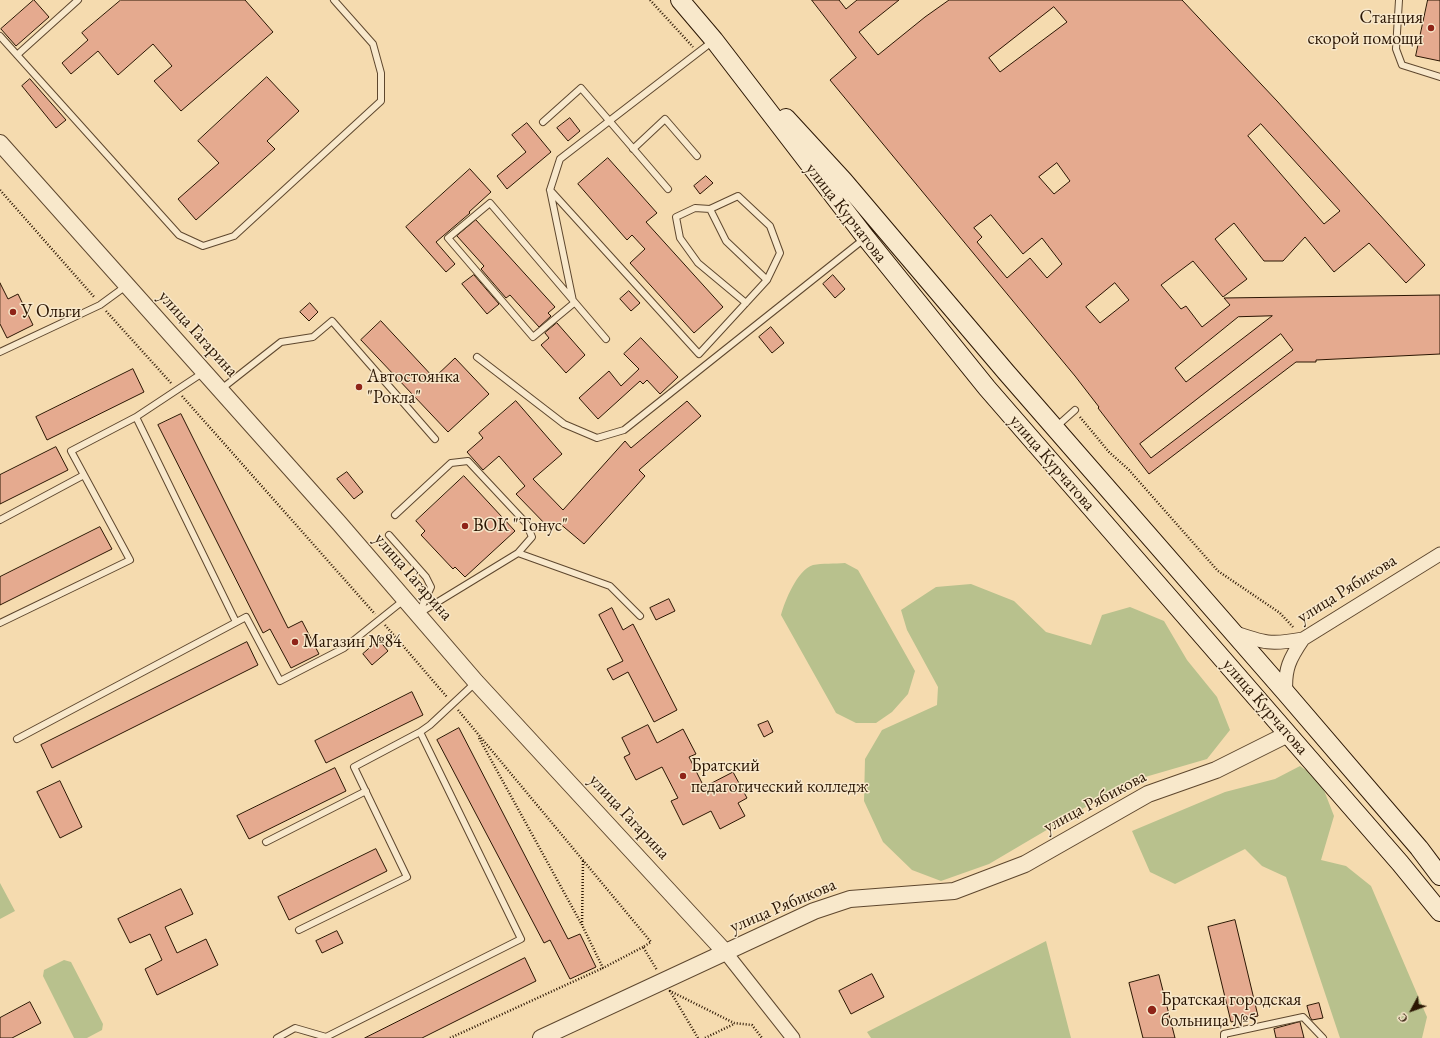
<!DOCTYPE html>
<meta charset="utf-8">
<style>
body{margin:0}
#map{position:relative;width:1440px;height:1038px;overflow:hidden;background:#f5dbaf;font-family:"EB Garamond",serif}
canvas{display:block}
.north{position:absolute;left:1392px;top:990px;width:40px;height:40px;-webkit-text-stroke:3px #f8e8cb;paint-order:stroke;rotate:229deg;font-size:11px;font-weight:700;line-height:16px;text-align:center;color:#2b1603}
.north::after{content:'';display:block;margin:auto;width:14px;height:18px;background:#2b1603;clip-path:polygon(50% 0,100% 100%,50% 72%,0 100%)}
</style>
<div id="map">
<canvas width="1440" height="1038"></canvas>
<div class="north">С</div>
</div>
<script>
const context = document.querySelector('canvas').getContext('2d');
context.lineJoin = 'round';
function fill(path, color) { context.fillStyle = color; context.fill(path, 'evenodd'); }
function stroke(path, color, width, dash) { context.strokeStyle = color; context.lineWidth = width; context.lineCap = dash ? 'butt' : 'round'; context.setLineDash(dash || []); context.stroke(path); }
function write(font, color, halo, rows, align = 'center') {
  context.font = font + ' "EB Garamond",serif'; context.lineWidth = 3; context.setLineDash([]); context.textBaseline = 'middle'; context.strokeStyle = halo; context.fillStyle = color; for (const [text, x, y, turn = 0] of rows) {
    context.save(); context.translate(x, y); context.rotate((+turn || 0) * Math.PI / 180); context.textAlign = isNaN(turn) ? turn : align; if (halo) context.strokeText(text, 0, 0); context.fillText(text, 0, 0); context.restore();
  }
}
const green = new Path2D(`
 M845,563L858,570L915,671L908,694L892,712L876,723H856L836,713L781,615C785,601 797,570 813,565C822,563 835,564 845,563Z
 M971,584L1014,601L1046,632L1091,645L1102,615L1130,607L1164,621L1187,660L1217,697L1230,730L1207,759L1128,782L989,864L941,881L912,870L883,842L864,801L865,759L882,730L937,705L938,687L907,630L901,610L936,587Z
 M1300,766L1320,780L1334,816L1321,860L1346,866L1371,886L1427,1017L1422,1038H1340L1286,877L1262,866L1245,849L1175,884L1150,872L1132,831L1225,792L1275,779Z
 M0,883L15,911L0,919Z
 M1046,941L1071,1038H871L867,1032Z
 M64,960L71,962L103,1024L102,1030L87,1038H74L43,976L44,970Z`);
const building = new Path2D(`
 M34,0L49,17L16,46L1,29Z
 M121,0H245L273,32L181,111L154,81L172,66L153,44L118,75L98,51L71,74L62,63L88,40L82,33Z
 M812,0H839L846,9L857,0H899L859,32L878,55L925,17L949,0H1182L1277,101L1425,265L1406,283L1369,243L1334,272L1305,237L1283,261H1264L1234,223L1215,239L1247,279L1223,297L1193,261L1161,285L1181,309L1186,306L1202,327L1230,305L1224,298L1440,295V354L1316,360V362H1296L1149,474L1098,408L1099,407L1075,376L830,80L856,58ZM1054,7L1067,22L1000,72L989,58ZM1261,124L1340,211L1324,224L1248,136ZM1057,163L1070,181L1054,194L1039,177ZM991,215L1023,254L1042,238L1062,264L1047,278L1030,258L1007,278L977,242L982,237L974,228ZM1115,283L1129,300L1100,323L1086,307ZM1272,316L1186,382L1175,368L1238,317ZM1281,334L1293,350L1151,458L1140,444Z
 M1428,0H1440V61L1416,56Z
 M267,77L299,111L267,141L275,149L196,220L178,199L219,163L198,141Z
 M30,79L66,120L56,128L22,86Z
 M570,118L580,131L568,141L557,128Z
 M527,123L551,152L507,189L497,176L526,152L512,135Z
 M608,158L657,213L646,222L723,307L694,333L630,263L645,249L632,235L627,240L578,184Z
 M470,169L491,192L469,212L470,213L436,242L455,264L446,272L406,227Z
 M706,176L713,183L700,194L694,186Z
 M476,220L555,307L548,313L551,316L539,327L510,295L506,298L481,269L484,266L457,236Z
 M474,275L499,304L487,314L462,284Z
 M833,275L845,289L835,298L823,284Z
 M0,283L8,299L18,294L33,325L7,338L0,324Z
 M629,291L640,303L631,311L620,299Z
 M310,303L318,312L309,321L300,312Z
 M381,321L434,378L455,358L489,394L448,432L361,340Z
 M557,323L585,355L566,373L541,345L549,338L545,333Z
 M771,327L784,343L772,353L759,337Z
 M641,338L678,377L660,394L647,380L643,384L640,381L598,419L579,398L609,371L621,386L639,369L624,354Z
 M133,369L144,392L47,440L36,417Z
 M516,401L562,454L533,479L563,510L625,441L631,448L687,401L701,416L639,470L645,476L584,544L558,522L550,529L516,494L525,486L499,456L483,470L467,452L483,438L479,433Z
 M181,414L288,628L302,621L319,654L291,668L270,629L263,633L158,425Z
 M56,447L68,470L0,504V475Z
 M347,472L363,492L354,499L337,479Z
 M464,476L515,531L465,577L455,567L453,569L421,535L425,531L416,521Z
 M100,527L112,549L0,605V577Z
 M669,599L675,611L656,620L650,608Z
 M612,608L623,630L633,624L677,710L654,722L628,672L613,680L607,669L623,661L599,615Z
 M379,640L388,651L372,665L363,654Z
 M247,642L258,665L52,768L41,745Z
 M412,692L423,715L326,763L315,741Z
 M768,721L773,732L764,737L758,725Z
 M648,725L657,743L683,729L696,754L689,757L704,787L733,772L747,798L738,803L745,816L720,829L711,811L683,825L671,801L678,798L662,767L636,780L624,757L630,754L622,738Z
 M459,728L568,939L580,934L596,967L570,979L550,940L544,943L437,740Z
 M335,768L346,791L249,839L237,816Z
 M60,781L82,827L60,838L37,792Z
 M376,849L387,871L289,920L278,897Z
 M181,889L193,914L165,927L177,953L206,939L218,965L157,995L145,969L162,960L150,934L130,943L118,919Z
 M1235,920L1258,1016L1231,1022L1208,927Z
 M337,931L343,943L322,953L316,941Z
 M525,958L536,981L422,1038H365Z
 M872,974L884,997L851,1014L839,991Z
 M1159,975L1175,1038H1143L1129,983Z
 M30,1002L41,1023L12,1038H0V1018Z
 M1319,1003L1323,1018L1312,1020L1310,1017L1307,1006Z
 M1300,1022L1304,1038H1276L1274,1029Z`);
const path = new Path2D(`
 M650,0L693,47
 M0,190L95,298
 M106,311L171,383
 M182,396L375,614
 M1080,417L1109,452L1129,470L1218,571L1280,613L1293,627
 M385,625L447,697
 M458,710L651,942L643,947L657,970
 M479,738L582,925
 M583,861L582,925L603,968L643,947
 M450,1038L603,968
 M698,1038L670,991L734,1023L752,1025L762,1038
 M705,1038L734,1024`);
const service = new Path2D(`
 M1399,0L1396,49L1402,65L1440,77
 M0,36L179,235L203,246L234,236L381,101V73L373,44L334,0
 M17,55L78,0
 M543,122L581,88L668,189
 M633,149L665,119L697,156
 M550,190L699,354L767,280L780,253L770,226L738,196L710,209L726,241L767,280
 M710,209L695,208L676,217L680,238L698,263L746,303
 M573,301L550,190L560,159L713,41
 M574,303L533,337L448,238L490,203L606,339
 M0,352L100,305L126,286
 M477,357L564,424L597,438L624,430L864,239
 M204,372L136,417L236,622
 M220,390L281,342L313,337L332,321L435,439
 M1056,427L1075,410
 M395,515L451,463L468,461L526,523L532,537L518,553L418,614
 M0,520L84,475
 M389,535L426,577L431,587L419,613
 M518,553L610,586L640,616
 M0,623L130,560L71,451L136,417
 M17,739L246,617L280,681L344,648L404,600
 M266,842L366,791
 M299,930L407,877L354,767L420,732
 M277,1038L295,1028L326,1037L521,939L420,732L430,725L475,683
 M1224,1038V1034L1303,1017L1323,1038`);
const minor = new Path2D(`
 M1233,632C1264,643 1271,645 1303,639
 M1286,693C1284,669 1290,658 1303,639L1440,554
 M726,953L793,1038`);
const tertiary = new Path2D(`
 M0,143L339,523L476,682L726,953
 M541,1038L814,911L850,899L954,891L1025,864L1148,794L1216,770L1288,734`);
const secondary = new Path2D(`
 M680,0L714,40L866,238L987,388L1400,863L1440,912
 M786,118L843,180L1006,372L1286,693L1419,848L1440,876`);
const markers = [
 [1431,28,4,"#8f2418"],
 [13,312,4,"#8f2418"],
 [359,387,4,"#8f2418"],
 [465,526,4,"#8f2418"],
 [295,642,4,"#8f2418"],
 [683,776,4,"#8f2418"],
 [1152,1010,5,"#8f2418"]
];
const poiNames = [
 ["Станция",1423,18,"right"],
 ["скорой помощи",1423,39,"right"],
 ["У Ольги",21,312],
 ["Автостоянка",367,377],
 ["\"Рокла\"",367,398],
 ["ВОК \"Тонус\"",473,526],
 ["Магазин №84",303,642],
 ["Братский",691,766],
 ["педагогический колледж",691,787],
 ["Братская городская",1161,1000],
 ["больница №5",1161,1021]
];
const streetNames = [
 ["улица Курчатова",846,213,52],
 ["улица Гагарина",198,334,48],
 ["улица Курчатова",1052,463,49],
 ["улица Гагарина",413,577,49],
 ["улица Рябикова",1347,589,-32],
 ["улица Курчатова",1265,707,49],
 ["улица Рябикова",1095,802,-28],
 ["улица Гагарина",629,817,47],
 ["улица Рябикова",783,906,-23]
];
fill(green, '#b8c18d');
fill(building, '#e5aa8f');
stroke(building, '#2b1603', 1);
stroke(service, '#5e472e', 8);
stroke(minor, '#5e472e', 15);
stroke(tertiary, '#5e472e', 18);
stroke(secondary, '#2b1603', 20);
stroke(path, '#2b1603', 2.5, [1, 2]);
stroke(service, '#f8e8cb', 6);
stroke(minor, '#f8e8cb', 13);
stroke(tertiary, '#f8e8cb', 16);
stroke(secondary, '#f8e8cb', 18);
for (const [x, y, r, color] of markers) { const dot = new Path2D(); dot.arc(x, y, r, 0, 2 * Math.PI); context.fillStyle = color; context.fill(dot); stroke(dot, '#f8e8cb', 1.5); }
write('18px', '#2b1603', '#f8e8cb', poiNames, 'left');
write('18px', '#2b1603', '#f8e8cb', streetNames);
</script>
